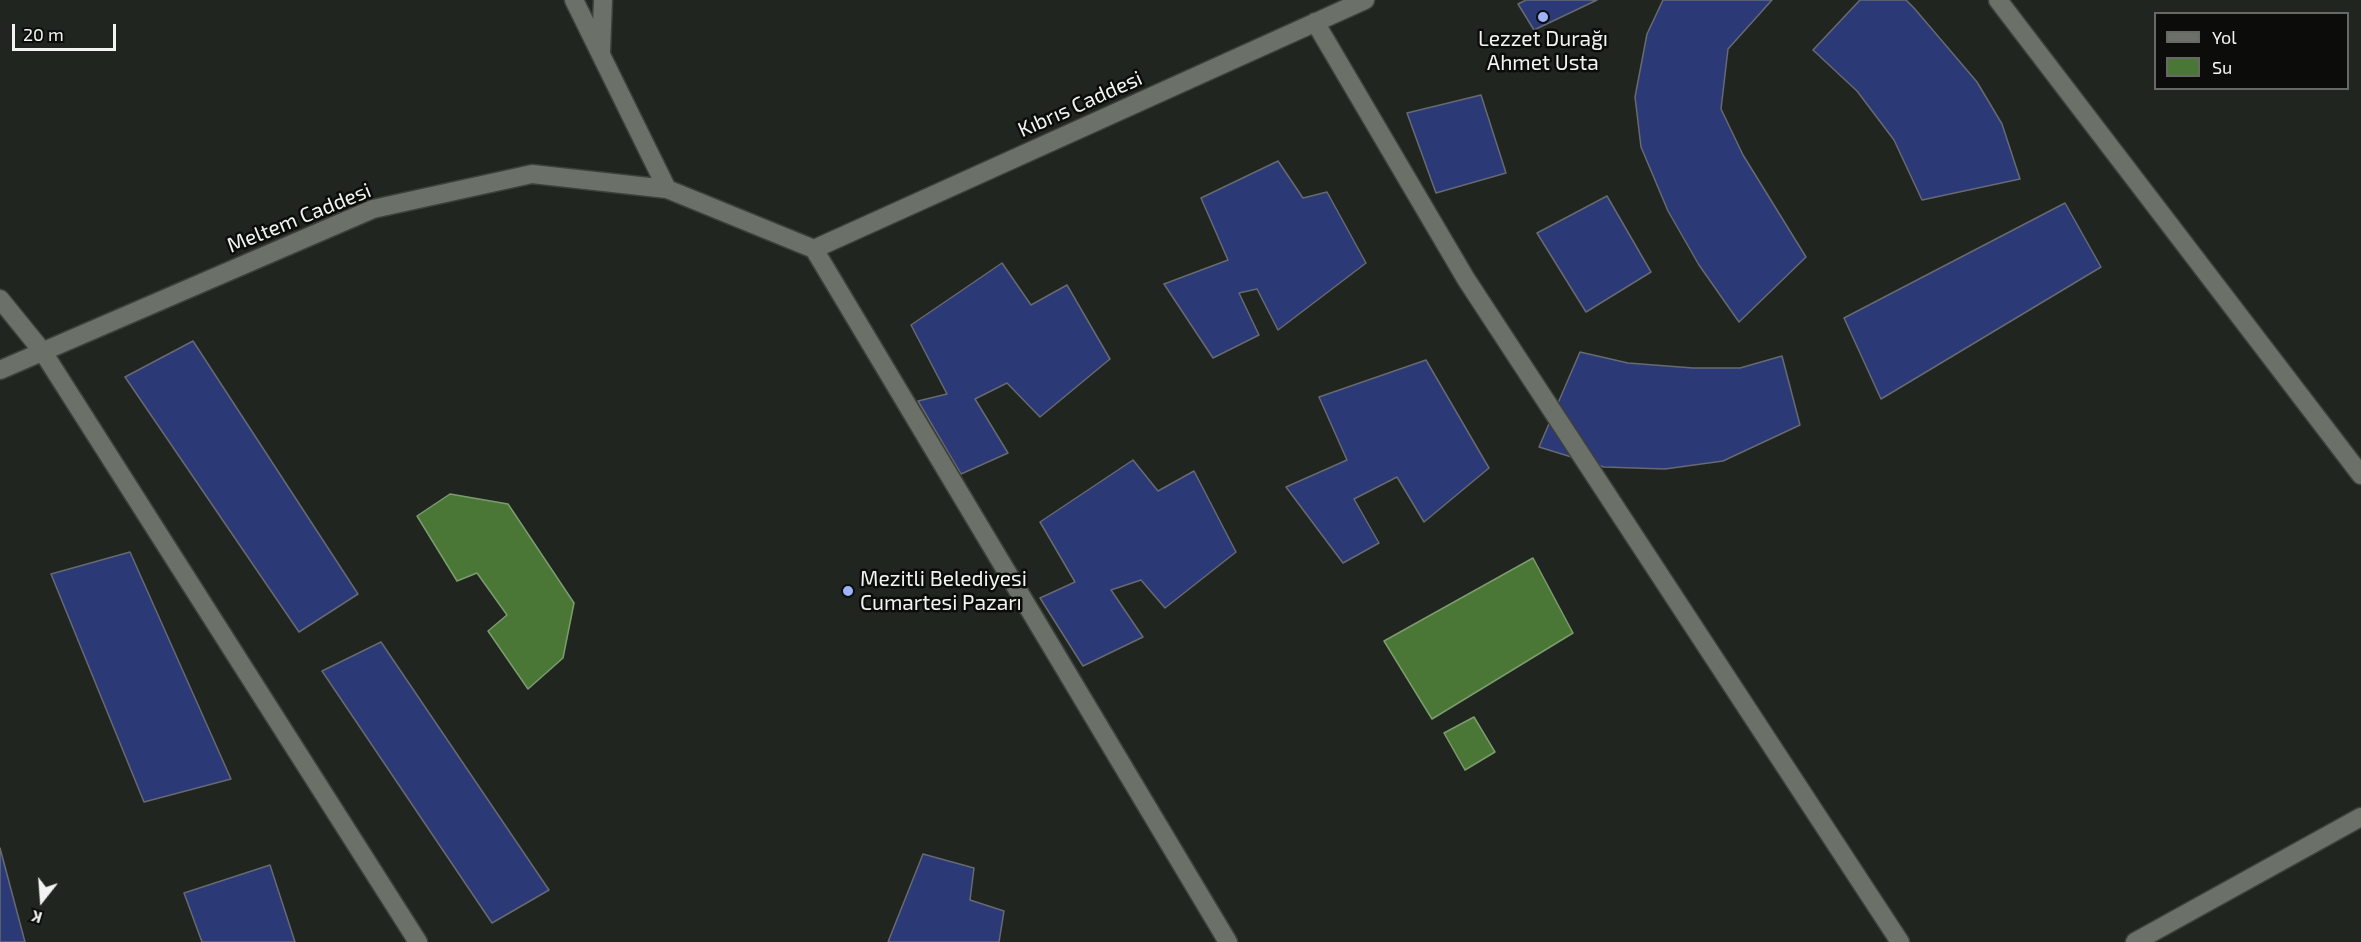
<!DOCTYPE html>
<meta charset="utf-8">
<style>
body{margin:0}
#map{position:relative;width:2361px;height:942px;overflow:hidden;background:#21251f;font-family:"Exo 2",sans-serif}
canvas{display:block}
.legend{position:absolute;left:2154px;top:12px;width:195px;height:78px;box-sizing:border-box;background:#0c0d0b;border:2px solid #686967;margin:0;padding:8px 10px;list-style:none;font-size:18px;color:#f1f4f0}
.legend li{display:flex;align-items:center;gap:12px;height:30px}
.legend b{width:30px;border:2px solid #686967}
.north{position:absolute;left:12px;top:870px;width:60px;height:60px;-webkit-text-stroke:4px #0c0d0b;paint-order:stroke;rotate:197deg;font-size:16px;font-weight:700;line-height:24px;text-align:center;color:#f1f4f0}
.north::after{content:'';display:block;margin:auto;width:21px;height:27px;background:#f1f4f0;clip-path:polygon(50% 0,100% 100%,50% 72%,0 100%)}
.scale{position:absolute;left:12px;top:24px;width:104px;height:27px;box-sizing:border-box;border:3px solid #f1f4f0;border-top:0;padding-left:8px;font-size:18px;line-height:21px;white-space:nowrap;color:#f1f4f0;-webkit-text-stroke:4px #0c0d0b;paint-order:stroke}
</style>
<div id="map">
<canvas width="2361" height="942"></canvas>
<ul class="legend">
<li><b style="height:8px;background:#6b7069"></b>Yol</li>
<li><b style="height:16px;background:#4a7736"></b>Su</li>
</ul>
<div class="north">K</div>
<div class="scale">20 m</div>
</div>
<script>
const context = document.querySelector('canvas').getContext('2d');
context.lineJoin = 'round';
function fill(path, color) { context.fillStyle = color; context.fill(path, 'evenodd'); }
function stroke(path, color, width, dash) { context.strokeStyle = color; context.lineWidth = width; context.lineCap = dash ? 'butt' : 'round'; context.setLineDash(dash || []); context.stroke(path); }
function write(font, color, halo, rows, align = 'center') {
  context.font = font + ' "Exo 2",sans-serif'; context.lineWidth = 5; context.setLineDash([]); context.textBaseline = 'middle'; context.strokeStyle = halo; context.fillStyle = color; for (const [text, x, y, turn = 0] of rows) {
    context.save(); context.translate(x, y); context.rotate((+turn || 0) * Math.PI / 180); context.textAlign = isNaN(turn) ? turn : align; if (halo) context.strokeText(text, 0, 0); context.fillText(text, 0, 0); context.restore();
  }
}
const water = new Path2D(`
 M450,494L508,504L574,603L563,658L528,689L488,631L507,615L477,573L457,581L417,516Z
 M1533,558L1573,633L1432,719L1384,641Z
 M1474,717L1495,752L1465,770L1444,733Z`);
const building = new Path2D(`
 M1526,0H1597L1534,30L1518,4Z
 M1663,0H1772L1728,49L1721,109L1743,155L1806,257L1739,322L1699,265L1668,211L1641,147L1635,97L1647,34Z
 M1860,0H1906L1914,8L1977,82L2002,124L2020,179L1922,200L1894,140L1857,91L1813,50Z
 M1481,95L1506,173L1436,193L1407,113Z
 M1278,161L1303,198L1327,192L1366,263L1278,330L1257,289L1239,293L1259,335L1213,358L1164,284L1228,260L1201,198Z
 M1607,196L1651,272L1586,312L1537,233Z
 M2065,203L2101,267L1881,399L1844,318Z
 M1002,263L1031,305L1067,285L1110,359L1040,417L1007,383L975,399L1008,453L961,474L918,401L947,394L911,325Z
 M193,341L358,594L299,632L125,377Z
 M1580,352L1628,363L1693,368H1740L1782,356L1800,425L1723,461L1665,469L1604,467L1539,447Z
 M1426,360L1489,468L1424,522L1397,477L1354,499L1379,543L1343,563L1286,487L1347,460L1319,397Z
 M1133,460L1158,491L1194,471L1236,552L1165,608L1141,580L1111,590L1143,637L1083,666L1040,598L1075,582L1040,522Z
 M130,552L231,779L144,802L51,574Z
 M381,642L549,890L492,923L322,671Z
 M0,848L25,942H0Z
 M923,854L974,868L970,900L1004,911L999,942H888Z
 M270,865L295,942H202L184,893Z`);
const minor = new Path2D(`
 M574,0L667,189
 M1998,0L2361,475
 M1315,22L1466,279L1900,942
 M601,52L603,0
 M814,249L1365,0
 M0,299L43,352L418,942
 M0,370L373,209L532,174L667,189L814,249L1228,942
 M2135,942L2361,817`);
const markers = [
 [1543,17,6,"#9db4fd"],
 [848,591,6,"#9db4fd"]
];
const poiNames = [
 ["Lezzet Durağı",1543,39],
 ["Ahmet Usta",1543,63],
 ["Mezitli Belediyesi",860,579,"left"],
 ["Cumartesi Pazarı",860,603,"left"]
];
const streetNames = [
 ["Kıbrıs Caddesi",1080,104,-24],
 ["Meltem Caddesi",299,218,-22]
];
fill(water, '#4a7736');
stroke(water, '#7c9c6e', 1.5);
fill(building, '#2b3977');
stroke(building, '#676a71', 1.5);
stroke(minor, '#3d413c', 21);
stroke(minor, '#6b7069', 18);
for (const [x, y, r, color] of markers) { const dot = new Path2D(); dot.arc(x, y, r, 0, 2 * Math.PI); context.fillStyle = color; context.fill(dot); stroke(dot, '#0c0d0b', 2); }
write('21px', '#f1f4f0', '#0c0d0b', poiNames);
write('21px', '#f1f4f0', '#0c0d0b', streetNames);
</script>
